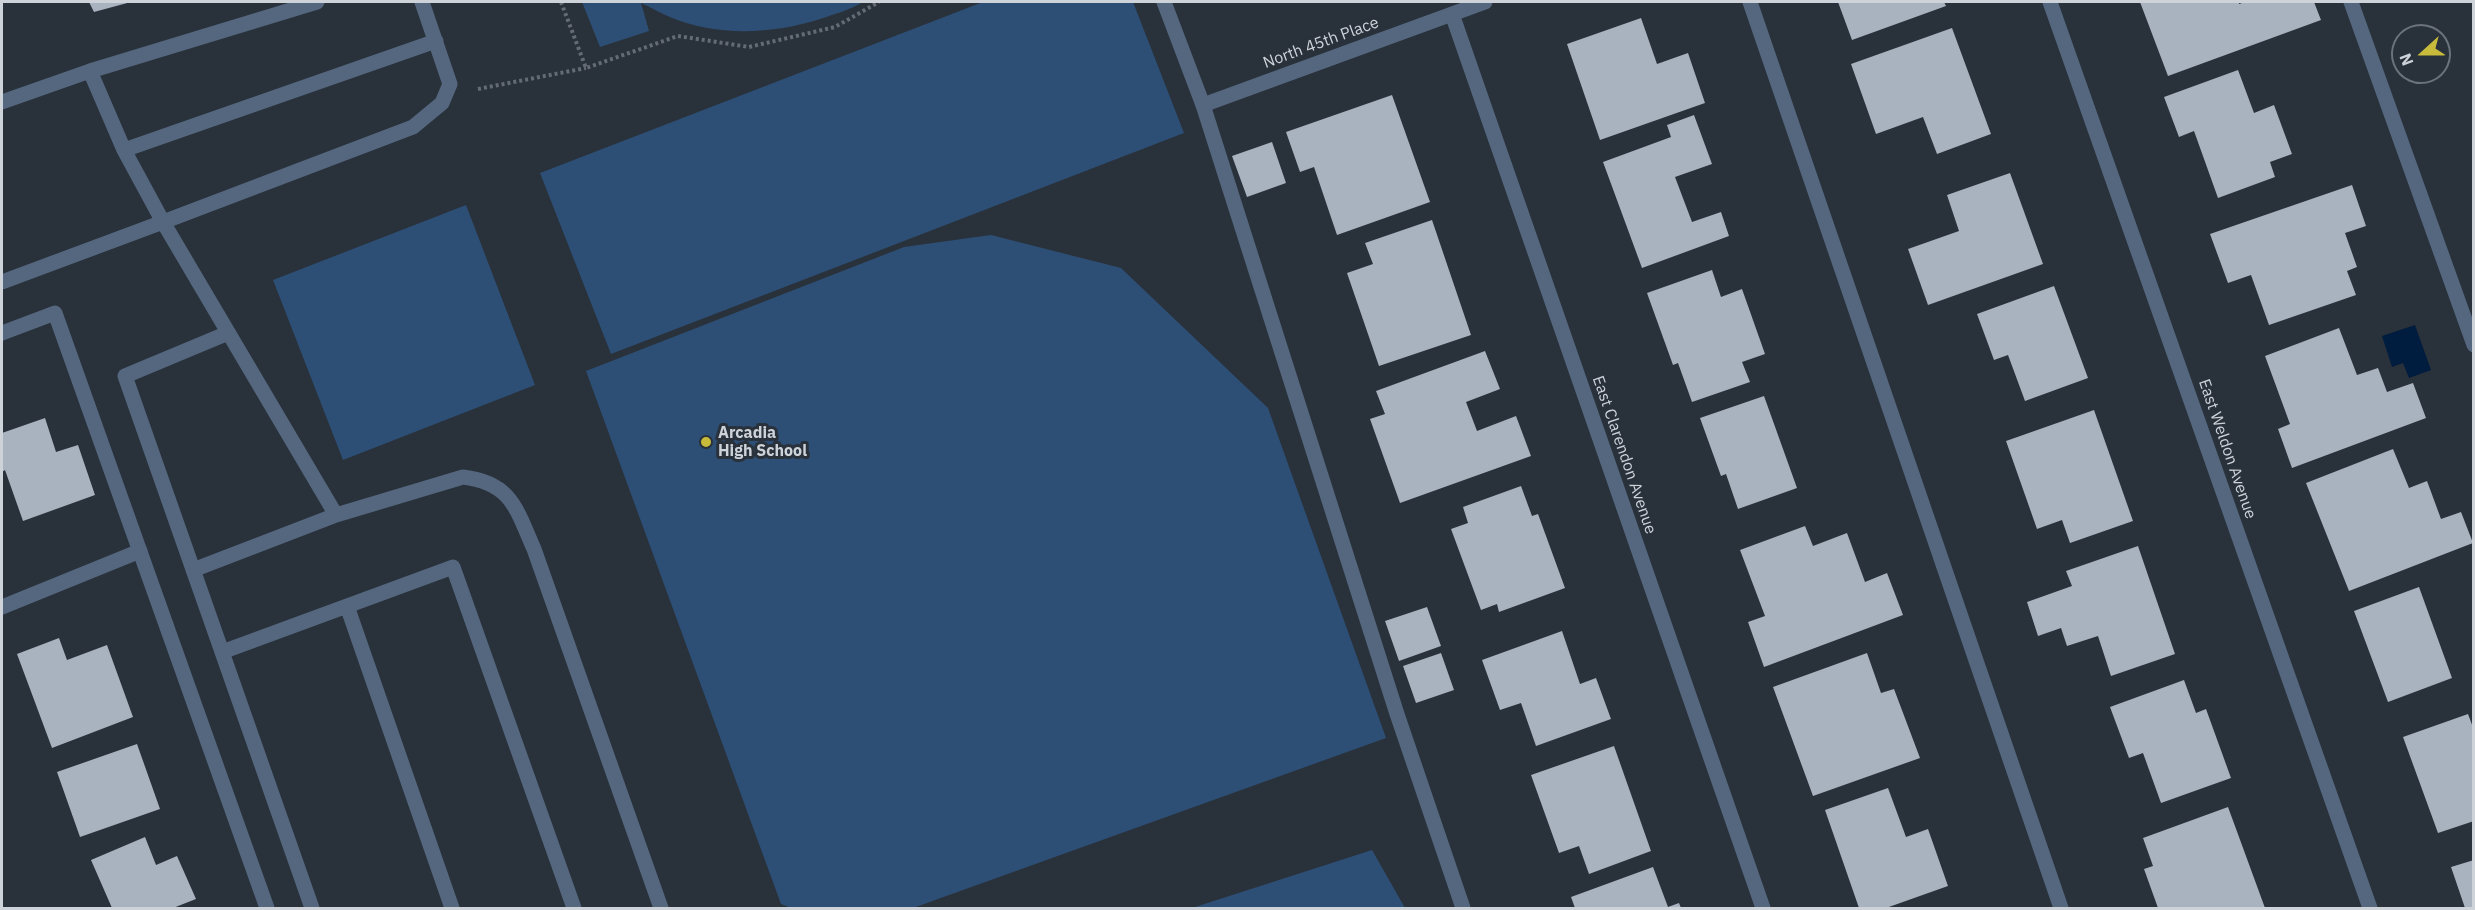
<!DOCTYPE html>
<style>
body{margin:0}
#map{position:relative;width:2475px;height:910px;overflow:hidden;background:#29313b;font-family:"IBM Plex Sans",sans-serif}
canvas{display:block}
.frame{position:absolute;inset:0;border:3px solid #ced3d9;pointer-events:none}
.north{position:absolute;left:2391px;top:24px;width:60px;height:60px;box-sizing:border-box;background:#29313b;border:2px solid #6b727a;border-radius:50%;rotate:249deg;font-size:16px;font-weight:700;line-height:24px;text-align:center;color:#ced3d9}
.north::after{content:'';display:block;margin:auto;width:21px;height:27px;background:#c8bb3b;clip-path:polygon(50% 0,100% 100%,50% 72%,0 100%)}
</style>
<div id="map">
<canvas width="2475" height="910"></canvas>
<div class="frame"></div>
<div class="north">N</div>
</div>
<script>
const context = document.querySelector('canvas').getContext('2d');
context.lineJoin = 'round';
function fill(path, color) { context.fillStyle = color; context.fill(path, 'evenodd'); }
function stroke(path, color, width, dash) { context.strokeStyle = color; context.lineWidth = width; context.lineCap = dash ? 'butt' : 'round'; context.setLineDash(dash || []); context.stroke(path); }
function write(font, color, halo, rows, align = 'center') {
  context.font = font + ' "IBM Plex Sans",sans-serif'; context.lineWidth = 6; context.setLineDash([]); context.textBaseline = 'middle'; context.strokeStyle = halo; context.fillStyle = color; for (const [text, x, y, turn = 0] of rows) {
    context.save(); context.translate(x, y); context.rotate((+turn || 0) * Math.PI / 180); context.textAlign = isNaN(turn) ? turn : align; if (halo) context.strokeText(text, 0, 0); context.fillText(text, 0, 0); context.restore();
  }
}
const green = new Path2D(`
 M582,2H863C850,10 835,14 820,19C774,34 716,37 670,17C660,13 650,7 641,3L649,31L600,47Z
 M983,2H1133L1184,133L611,354L540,173Z
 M466,205L535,385L343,460L273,280Z
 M991,235L1121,268L1268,408L1386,738L913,908H791L781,904L586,371L904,247Z
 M1372,850L1405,908H1192Z`);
const water = new Path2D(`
 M2415,325L2431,370L2409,378L2403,363L2392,367L2382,336Z`);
const building = new Path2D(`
 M89,2H131L94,12Z
 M1838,2H1944L1946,6L1852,40Z
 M2140,2H2239V4L2245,2H2314L2321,20L2168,76Z
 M1641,18L1657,64L1688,53L1705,103L1600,140L1567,44Z
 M1952,28L1991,134L1937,154L1923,117L1876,134L1851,64Z
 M2238,70L2254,113L2274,105L2292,154L2270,162L2275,177L2218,198L2194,131L2179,137L2164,97Z
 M1392,95L1430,202L1337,235L1314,167L1300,172L1286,132Z
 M1694,115L1712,164L1675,177L1692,222L1721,212L1729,236L1642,268L1603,162L1671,137L1667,125Z
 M1272,142L1286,183L1247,197L1232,156Z
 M2010,173L2043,264L1928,305L1908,249L1959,231L1947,195Z
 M2352,185L2366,226L2345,233L2357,267L2347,271L2356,295L2269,325L2251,275L2228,283L2210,234Z
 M1432,220L1471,335L1379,366L1347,273L1373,264L1365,243Z
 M1712,270L1721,297L1742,289L1765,354L1742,362L1750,382L1692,402L1678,363L1673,365L1647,293Z
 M2054,286L2088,378L2025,401L2008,355L1994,360L1977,314Z
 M2339,328L2357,375L2378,368L2387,392L2413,383L2426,418L2292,468L2278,429L2290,424L2265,356Z
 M1485,351L1500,389L1466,402L1477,431L1516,416L1531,456L1400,503L1370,419L1385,414L1376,391Z
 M1764,396L1797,488L1738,509L1726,474L1721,476L1700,418Z
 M2094,410L2133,521L2070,543L2062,520L2037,529L2006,441Z
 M45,418L56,452L78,445L95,495L23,521L5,470L2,472V433Z
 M2393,449L2409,488L2427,481L2441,519L2461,512L2473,543L2349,591L2306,483Z
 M1521,486L1532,516L1538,514L1565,588L1499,612L1497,604L1481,610L1451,529L1468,523L1463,507Z
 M1805,526L1813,546L1847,533L1865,582L1887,573L1903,615L1764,667L1748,622L1765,616L1740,550Z
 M2138,546L2175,654L2111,676L2098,636L2067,646L2061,628L2038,636L2027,602L2072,586L2066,571Z
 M2419,587L2452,678L2388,702L2354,611Z
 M1427,607L1441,646L1399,661L1385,621Z
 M1562,631L1580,684L1596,678L1611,719L1536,746L1521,703L1500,710L1482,660Z
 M59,638L67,660L107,645L133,717L52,748L17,654Z
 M1441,653L1454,690L1416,703L1403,666Z
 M1867,653L1881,693L1894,689L1920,758L1813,796L1773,687Z
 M2184,680L2196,713L2206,709L2231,778L2161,803L2143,753L2129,758L2110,707Z
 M2468,714L2474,730V821L2438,833L2403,737Z
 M137,744L160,809L80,837L57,772Z
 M1614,746L1651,851L1589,874L1579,846L1559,853L1531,775Z
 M1888,788L1906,837L1928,829L1948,886L1886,908H1859L1825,810Z
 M2228,807L2265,908H2158L2144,869L2153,866L2143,838Z
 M145,837L156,865L177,856L196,899L173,908H112L91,860Z
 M2474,860V908H2465L2451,867Z
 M1653,867L1668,907L1679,903L1681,908H1575L1571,897Z`);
const path = new Path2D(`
 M561,2L586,68L678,36L749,47L835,27L879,2
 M478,89L586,68`);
const lane = new Path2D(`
 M1164,2L1203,105L1397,714L1463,908
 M1750,2L2061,908
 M2351,2L2474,345
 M90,71L124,150L163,222L413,127L442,103L450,84L422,2
 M2,102L90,71L317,2
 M124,150L436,41
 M2,282L163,222L336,515L463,477C512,483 516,509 534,549L661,908
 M2,333L55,313L267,908
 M228,333L125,376L312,908
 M193,570L336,515
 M347,606L452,908
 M222,652L453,567L574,908`);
const street = new Path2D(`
 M2050,2L2370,908
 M1452,14L1763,908
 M1203,105L1485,2
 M2,607L140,551`);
const markers = [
 [706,442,6,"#c8bb3b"]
];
const streetNames = [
 ["North 45th Place",1321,43,-20],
 ["East Weldon Avenue",2227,449,71],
 ["East Clarendon Avenue",1624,455,71]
];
const poiNames = [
 ["Arcadia",718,433],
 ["High School",718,451]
];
fill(green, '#2e4f75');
fill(water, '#001c3f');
fill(building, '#a9b3bf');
stroke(path, '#646b74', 4, [3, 3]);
stroke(lane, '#54677e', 15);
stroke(street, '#54677e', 15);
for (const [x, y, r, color] of markers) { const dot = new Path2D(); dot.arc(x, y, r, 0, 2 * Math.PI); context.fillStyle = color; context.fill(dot); stroke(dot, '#29313b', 2); }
write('16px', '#ced3d9', '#29313b', streetNames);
write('bold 16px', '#ced3d9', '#29313b', poiNames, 'left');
</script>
